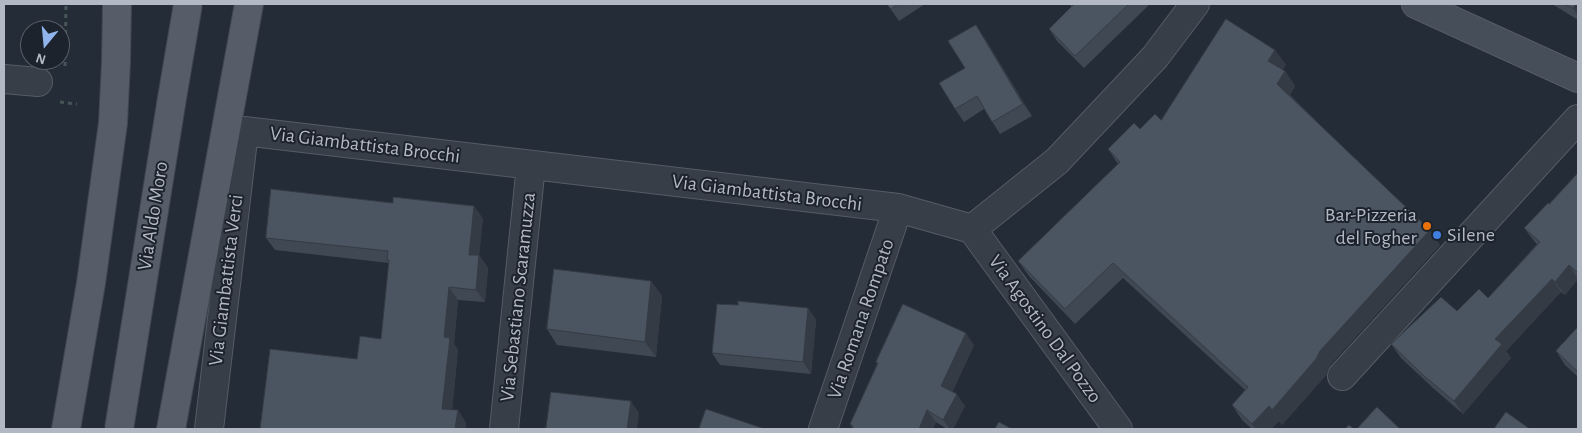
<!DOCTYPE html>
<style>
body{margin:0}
#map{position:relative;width:1582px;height:433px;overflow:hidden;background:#242c37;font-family:"Alegreya Sans",sans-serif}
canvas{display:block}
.frame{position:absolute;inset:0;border:5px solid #b3b9c4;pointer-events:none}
.north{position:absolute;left:20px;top:20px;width:50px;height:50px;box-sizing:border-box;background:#1d232d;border:1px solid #595f69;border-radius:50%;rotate:197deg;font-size:14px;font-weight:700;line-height:20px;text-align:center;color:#b3b9c4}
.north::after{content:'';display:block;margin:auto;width:18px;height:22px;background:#90b4eb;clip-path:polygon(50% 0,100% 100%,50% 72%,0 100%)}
</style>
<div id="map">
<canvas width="1582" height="433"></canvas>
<div class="frame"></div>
<div class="north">N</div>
</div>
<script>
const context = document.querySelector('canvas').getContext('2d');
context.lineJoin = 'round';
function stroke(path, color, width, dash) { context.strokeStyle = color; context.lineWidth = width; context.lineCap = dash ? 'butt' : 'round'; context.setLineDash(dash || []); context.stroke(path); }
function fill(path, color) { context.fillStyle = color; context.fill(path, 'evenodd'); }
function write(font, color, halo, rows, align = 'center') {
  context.font = font + ' "Alegreya Sans",sans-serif'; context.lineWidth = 4; context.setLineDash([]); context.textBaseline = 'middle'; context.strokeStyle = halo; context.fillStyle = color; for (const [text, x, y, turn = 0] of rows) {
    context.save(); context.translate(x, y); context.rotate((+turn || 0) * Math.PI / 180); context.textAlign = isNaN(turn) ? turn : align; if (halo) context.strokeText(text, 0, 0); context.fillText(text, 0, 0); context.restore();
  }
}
const path = new Path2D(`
 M65,66L66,4
 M60,102L77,104`);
const minor = new Path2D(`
 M4,79L38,82
 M972,229L1057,161L1155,57L1195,4
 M972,229L1118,429
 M1342,376L1578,119
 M209,429L244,131L898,208L972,229
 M504,429L531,165
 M823,429L898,208`);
const secondary = new Path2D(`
 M1416,4L1578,78`);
const primary = new Path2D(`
 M66,429L91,283L113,123L116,62L117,4
 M171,429L249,4`);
const primaryBridge = new Path2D(`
 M119,429L172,98L188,4`);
const wall = new Path2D(`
 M887,4H925L899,21Z
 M1069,4H1150L1084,68L1057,41L1049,29L1072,7Z
 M1552,4H1578V20Z
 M984,37L1032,116L1000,134L984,109L964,122L955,109L965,68Z
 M1275,50L1286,65L1282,70L1285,71L1295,86L1290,95L1440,245L1330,365L1327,374L1282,425L1279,421L1271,429H1252L1242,420L1232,405L1245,390L1123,278L1075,324L1029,276L1018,261L1118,164L1108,149L1140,129L1161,120Z
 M1578,173V279L1565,295L1561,292L1506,351L1511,358L1463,414L1433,388L1401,358L1391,344L1457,311L1488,298L1537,244L1534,241L1524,228L1549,204Z
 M483,218L479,255L488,268L485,302L458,300L454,344L458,350L452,410H458L466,423L357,359L381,339L389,263L275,250L266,238Z
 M651,281L662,296L656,357L557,345L547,329Z
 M738,305L808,308L816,320L811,374L720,365L712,353Z
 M1578,327V377L1565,365L1556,351Z
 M974,345L952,392L965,406L953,429H947L936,422L933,429H852V428L850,424L877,364L876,362Z`);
const shadedWall = new Path2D(`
 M1576,4H1578V16L1573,8Z
 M976,25L984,37L1032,116L1023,104Z
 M1275,50L1286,65L1279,76L1268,61Z
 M1285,71L1295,86L1288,98L1277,84Z
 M474,206L483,218L478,267L469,255Z
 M1430,230L1440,245L1330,365L1327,374L1282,425L1272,410L1320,351Z
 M479,255L488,268L485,302L476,290Z
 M1569,265L1578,279L1565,295L1555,282Z
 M1552,279L1561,292L1506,351L1511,358L1463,414L1454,401L1495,339Z
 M651,281L662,296L656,357L645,342Z
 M449,287L458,300L454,344L458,350L451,421L442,409L444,337Z
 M808,308L816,320L811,374L803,362Z
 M966,333L974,345L950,398L941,386Z
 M957,394L965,406L953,429H950L943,420Z
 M631,401L639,413L637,429H627Z
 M1269,406L1279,421L1271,429H1256L1252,424Z
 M458,410L466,423V429H455Z
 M927,410L936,422L933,429H919Z`);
const building = new Path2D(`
 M887,4H898L891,9Z
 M1072,4H1129L1075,56L1049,29L1073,5Z
 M1565,4H1576L1573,8Z
 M1226,19L1275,50L1268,61L1285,71L1277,84L1430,230L1320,351L1316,359L1272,410L1269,406L1252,424L1232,405L1248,387L1113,263L1065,309L1018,261L1120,162L1108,149L1134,123L1140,129L1155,114L1161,120Z
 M976,25L1023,104L992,122L977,96L955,109L939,83L965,68L948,41Z
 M1578,173V273L1569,265L1555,282L1552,279L1495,339L1502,344L1454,401L1423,375L1391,344L1441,297L1457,311L1479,289L1488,298L1540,242L1524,228L1548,203L1549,204Z
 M271,189L393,203V197L474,206L469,255H479L476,290L449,287L444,337L450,338L442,409L458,410L455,429H260L270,349L357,359L360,336L381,339L389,260H387L388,251L266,238Z
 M554,269L651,281L645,342L547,329Z
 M738,301L808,308L803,362L712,353L717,304L738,305Z
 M903,304L966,333L941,386L957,394L943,420L927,410L919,429H852L853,426L850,424L878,363L876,362Z
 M1578,327V372L1556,351Z
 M551,392L631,401L627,429H546Z
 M1377,407L1400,429H1357Z
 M706,409L765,429H699Z
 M1506,412L1530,429H1494Z
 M999,422L1012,429H995Z
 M1349,425L1354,429H1345Z`);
const markers = [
 [1427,226,5,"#e8710a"],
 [1437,235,5,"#3f7fe0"]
];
const streetNames = [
 ["Via Giambattista Brocchi",365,145,7],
 ["Via Giambattista Brocchi",767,193,7],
 ["Via Aldo Moro",153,216,-81],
 ["Via Giambattista Verci",226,280,-83],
 ["Via Sebastiano Scaramuzza",518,297,-84],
 ["Via Romana Rompato",861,319,-71],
 ["Via Agostino Dal Pozzo",1045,329,54]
];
const poiNames = [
 ["Bar-Pizzeria",1417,215],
 ["del Fogher",1417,238],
 ["Silene",1447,235,"left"]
];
stroke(minor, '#565c66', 30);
stroke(secondary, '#565c66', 30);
stroke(primary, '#414751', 30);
stroke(path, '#465558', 3, [4, 4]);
stroke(minor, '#383e48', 28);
stroke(secondary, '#464e5a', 28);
stroke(primary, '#565d68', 28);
stroke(primaryBridge, '#414751', 30, []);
stroke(primaryBridge, '#565d68', 28);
fill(wall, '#404853');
fill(shadedWall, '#343b44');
fill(building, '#4b5461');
stroke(building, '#343b44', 1);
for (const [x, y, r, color] of markers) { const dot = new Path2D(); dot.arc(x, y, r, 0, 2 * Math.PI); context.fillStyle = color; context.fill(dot); stroke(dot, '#1d232d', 2); }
write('20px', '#b3b9c4', '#1d232d', streetNames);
write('20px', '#b3b9c4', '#1d232d', poiNames, 'right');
</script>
